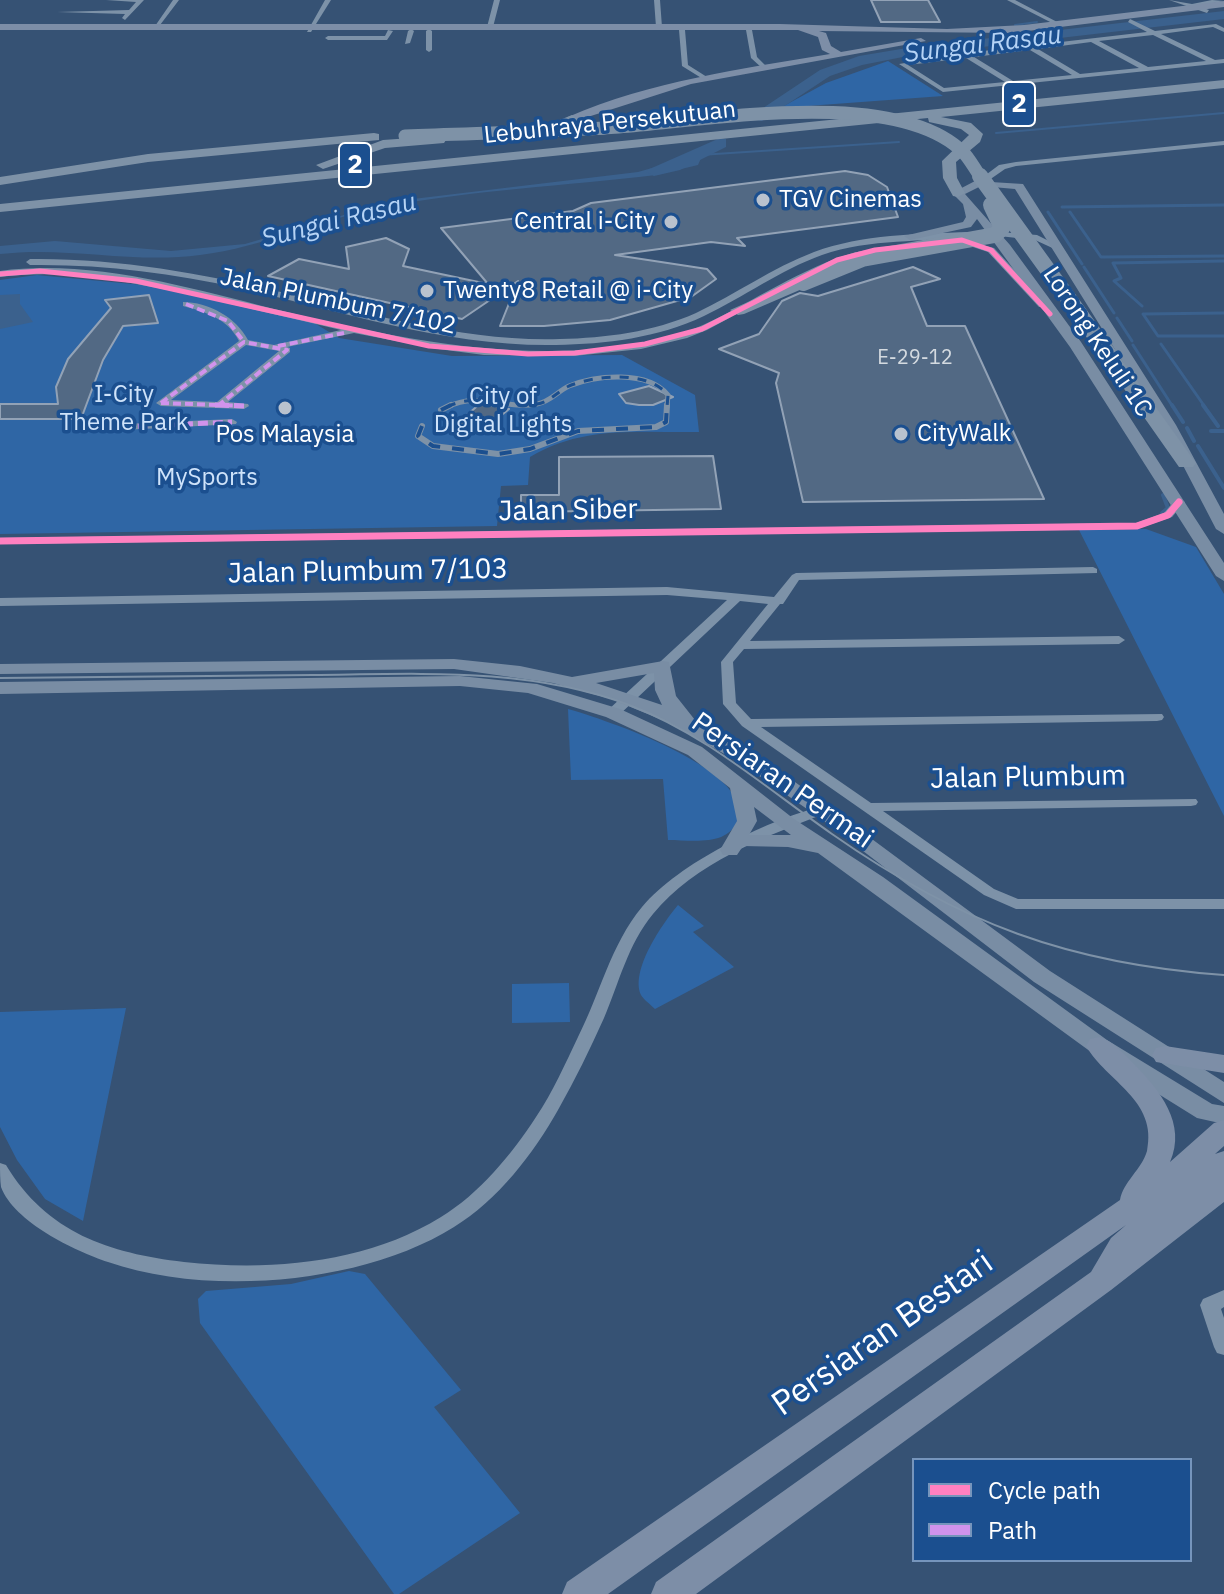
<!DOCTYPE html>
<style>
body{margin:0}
#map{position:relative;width:1224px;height:1594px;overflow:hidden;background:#365274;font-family:"IBM Plex Sans",sans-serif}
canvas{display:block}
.legend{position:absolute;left:912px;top:1458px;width:280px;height:104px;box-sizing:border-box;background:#1b4f8f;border:2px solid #7695bc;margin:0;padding:10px 14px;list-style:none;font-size:24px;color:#fff}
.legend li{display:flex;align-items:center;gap:16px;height:40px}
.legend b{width:40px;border:2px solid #7695bc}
</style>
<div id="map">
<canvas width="1224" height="1594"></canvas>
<ul class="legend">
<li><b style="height:10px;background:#ff80c0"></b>Cycle path</li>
<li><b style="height:10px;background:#d193ec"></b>Path</li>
</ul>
</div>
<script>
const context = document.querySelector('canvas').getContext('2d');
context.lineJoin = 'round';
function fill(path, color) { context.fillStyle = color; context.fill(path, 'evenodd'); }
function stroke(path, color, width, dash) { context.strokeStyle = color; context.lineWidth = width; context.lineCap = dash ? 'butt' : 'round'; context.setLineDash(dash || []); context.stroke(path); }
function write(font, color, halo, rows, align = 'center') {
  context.font = font + ' "IBM Plex Sans",sans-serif'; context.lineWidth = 7; context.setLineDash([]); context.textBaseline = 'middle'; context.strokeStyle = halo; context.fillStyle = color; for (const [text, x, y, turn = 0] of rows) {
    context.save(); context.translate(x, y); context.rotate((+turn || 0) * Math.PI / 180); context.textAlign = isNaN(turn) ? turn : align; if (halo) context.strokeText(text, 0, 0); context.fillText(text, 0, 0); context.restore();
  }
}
const green = new Path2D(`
 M888,61L943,96L780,108L826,83Z
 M37,275L143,285L311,321L339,338L452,356L622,355L695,395L699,432C638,433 584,425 530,457L528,485L501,486L497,526L0,534V280Z
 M1146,529L1196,547L1224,594V816L1079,530Z
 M568,709C604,719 753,769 738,819C729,847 692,840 668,840L663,779L571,780Z
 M678,905L704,926L693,932L734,967L655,1009C651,1005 643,999 641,995C630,970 663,923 678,905Z
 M569,983L570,1022L512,1023V984Z
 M126,1008L83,1221L45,1199L17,1160L0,1127V1012Z
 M349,1271L365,1274L461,1390L434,1407L520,1513L399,1594H394L200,1323L198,1299L206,1291L291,1284Z`);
const water = new Path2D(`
 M687,158H701L698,165L656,175C566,186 472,190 383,207C321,219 264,247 200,255C133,264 68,246 0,254V246L55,241L171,251L245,244L388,202L638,172Z
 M20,294V304L33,322L0,329V295Z`);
const streamFar2 = new Path2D(`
 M1015,25L1037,22
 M996,133L1224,113
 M700,155L899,142`);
const streamFar1 = new Path2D(`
 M1062,207L1224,205
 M1048,212L1082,264
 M1070,212L1101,257L1224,256
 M1084,267L1114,313
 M1142,306L1114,281L1121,278L1113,263L1224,261
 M1224,313L1143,314L1158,336H1224
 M1117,318L1132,341
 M1161,344L1205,407
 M1133,345L1173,407`);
const stream = new Path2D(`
 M1172,405L1183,422
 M1203,405L1218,426
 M1187,428L1194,441
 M1211,431H1224
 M1198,446L1224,488
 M1162,513L1168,508L1163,495`);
const river = new Path2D(`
 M1224,11V19L913,55L862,65L830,76L762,121L748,118L820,70L859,56L913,47Z
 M720,138L726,139V147L680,170L654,176L645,171Z`);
const building = new Path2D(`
 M871,0H928L940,22H881Z
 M845,171L868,175L887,187L898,217L737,238L745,246L711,242L615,255L707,269L716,279L691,297L610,320L544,326H500L518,281L462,319L268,276L299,259L349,269L346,247L386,238L409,249L403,266L488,284L441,228L573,211L591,203Z
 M913,267L940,279L911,287L927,326H965L1044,499L803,502L776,383L779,373L719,349L759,334L782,301L800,293L818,296Z
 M149,295L158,323L123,326L103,360L81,419H0V404H58L56,387L68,359L111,308L105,300Z
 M649,386L673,397L653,405H639L626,403L619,394Z
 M481,403L509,409L485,429L456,424Z
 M713,456L721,509L521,512V495H559V457Z`);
const street = new Path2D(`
 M106,0H144L125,20L122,18L125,14L57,12L129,10L136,2Z
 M173,0H179L157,29H153Z
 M325,0H331L311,32H307Z
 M494,0H500L493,27L490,29L487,27Z
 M654,0H660L662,27L659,29L656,27Z
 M1007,0H1015L1061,24L1056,25Z
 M1169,0L1192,4L1212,0L1224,1L1198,6L1209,10L1207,13Z
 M1130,19L1155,31L1216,24L1224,28V32L1213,27L1161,34L1215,60L1224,59V63L943,92L899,64L966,53L1147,32L1128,22ZM1153,35L1206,61L1148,67L1099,41ZM1091,42L1139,68L1080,74L1038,49ZM1030,50L1072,75L1013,81L974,57ZM966,58L1005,82L944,88L908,65Z
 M682,28L685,30L688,65L707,77V79H703L682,66L679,30Z
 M749,28L752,30L757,57L766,66V68H762L751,58L746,30Z
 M411,29L414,31L410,43L405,44L408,31Z
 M429,29L432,31V50L429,52L426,50V31Z
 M388,30L393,31L387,40H328L325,38L328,36H385Z
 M1224,141V145L1016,166L1005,169L982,185L975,183L999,165L1016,162Z
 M987,231L1037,235L1063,248L1059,251L1035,240L990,235L986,233Z
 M969,232H972V236C922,243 871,238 822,255C780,270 744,297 704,316C658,338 606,344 556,345C448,347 344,312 240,288C170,273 102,264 30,265L26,262L30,259C116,258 198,273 281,292C372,314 465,342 560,339C606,338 653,332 696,313C736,294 772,268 814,252C863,234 917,234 969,232Z
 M961,239L994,248L1045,303V307H1039L988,252L961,243Z
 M856,252L860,255L859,257L800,280L707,330L687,338L641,349L574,356L484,355L438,349L354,333L287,347L290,348V352L228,402L248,404L249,406L244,409L161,406L156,403L239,341C228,319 206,312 183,306V302C208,302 236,317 248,340L274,345L341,330C285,317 229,303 172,291C115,279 58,269 0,277V271C91,259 186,287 274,309C381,335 487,358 597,349C633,346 670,340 703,325C755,301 801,268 856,252ZM246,345L279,351L217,402L171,400Z
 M232,419L237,422L236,424L123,430L118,427L123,424Z
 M1179,499L1185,502L1172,517L1137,529L0,544V538L1136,523L1164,513L1175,500Z
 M1093,567L1097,569V573L799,580L783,604H780L750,641L1119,636L1125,640L1119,644L744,649L733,662L736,703L751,719L1162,714L1164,717L1162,720L1157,721L761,727L871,803L1196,799L1198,802L1196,805L1191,806L883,811L994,889L1018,899H1224V909H1016L984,895L742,726L723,704L721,662L768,604L740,601L618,716H608L606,713L608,710L727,600L667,595L0,606V598L667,587L774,597L792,575L796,573Z
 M819,807L824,808L826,811L824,814C764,837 695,863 653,914C628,944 619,983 604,1018C590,1049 575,1080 558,1110C534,1153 497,1201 454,1227C363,1284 209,1297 108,1262C75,1251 14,1222 1,1187C0,1180 0,1171 0,1163L6,1165C47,1233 109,1253 184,1262C270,1271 365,1264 441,1217C479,1194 512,1154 536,1117C553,1092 565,1064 578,1037C600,994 611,944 642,907C679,863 764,822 819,807Z
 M1224,1290V1307L1221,1309L1224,1318V1355L1217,1353L1214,1347L1200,1305L1203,1299Z`);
const secondary = new Path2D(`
 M975,181L1023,184L1176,425L1224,514V534L1216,529L1162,425L1015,189L981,186L965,194L1010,245L1081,342L1224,563V581L1216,576L1070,347L977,219L971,227L910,240L904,236L963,222L966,217L963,204L952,193Z
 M454,659L520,666L572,677L663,661L669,662L676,696L695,720L795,782L1050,971L1224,1082V1103L1034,982L820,818L742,764L672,724L611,699L553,683L454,669L0,674V664ZM654,673L655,690L662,705L596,683Z
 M460,676L537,684L620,709L702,747L794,819L883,877L1107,1040L1212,1104L1224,1106V1124L1197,1118L1091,1052L818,853L788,847L743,846L737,855H723L720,850L737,821L730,788L688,755L606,717L528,693L460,686L0,694V682ZM754,807L791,835H749L757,821Z`);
const primary = new Path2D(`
 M1224,1V7L1011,33L819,31L826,33L831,46L841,52L921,38L926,41L691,84L572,122L568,117C651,81 741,69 830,54L822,50L818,37L798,30H0V24H780L947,29L1024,25Z
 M1099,1037C1113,1041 1123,1053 1133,1063C1160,1090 1187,1124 1170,1162L1214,1123L1224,1120V1146L1215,1154L1224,1151V1202L1111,1290L696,1594H651L656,1582L1091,1272L1111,1238L1126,1225L608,1594H562L567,1582L1120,1200C1123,1182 1142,1169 1147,1151C1158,1100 1107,1082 1086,1046L1090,1039Z
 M1165,1046L1224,1055V1073L1156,1062L1152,1055L1156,1048Z`);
const highway = new Path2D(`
 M1224,80V88L941,117L971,123L983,134L980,142L956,162L957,178L965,193L958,197L953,196L943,178L942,161L969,135L961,129L929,122L928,118L0,212V204Z
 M572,115L588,125L614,131C602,139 582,134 571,125L553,135L530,139L523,135Z
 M374,133L379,134V140L148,162L0,185V177L148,154Z
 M439,136L446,140L444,143L385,148L323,169L316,165L383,140Z
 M803,278L811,283L809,286L744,314L738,315L730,310Z
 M1110,351L1116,352L1193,459L1196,463L1193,467H1179L1101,356Z`);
const tram = new Path2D(`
 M0,678C104,677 209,676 313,675C419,674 528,667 629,705C704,733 766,788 832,834C959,923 1069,964 1224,975`);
const railFar1 = new Path2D(`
 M447,407C479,391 505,410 537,404C550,402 558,391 569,386C596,375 648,370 668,395L667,407`);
const rail = new Path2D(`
 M441,410L451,405
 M422,426L418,436L433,446L498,454L530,449L578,431L656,427L666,422L667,405`);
const highwayBridgeFar1 = new Path2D(`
 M405,136C476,133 548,132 619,127C706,121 896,85 964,153C970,160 976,170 981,178`);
const highwayBridge = new Path2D(`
 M980,176L1110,356
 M803,283L862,259L995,235L1002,228L991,205`);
const quietFar1 = new Path2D(`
 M186,304L228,321L244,342
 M278,346L344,333
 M161,403L244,342L287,350L219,405L244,406
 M161,403L219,405`);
const quiet = new Path2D(`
 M215,405H219
 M219,405L244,406
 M123,427L232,422`);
const cyclewayFar1 = new Path2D(`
 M0,274L40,271L136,281L429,346L528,354L575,353L645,344L702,329L837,260L875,250L962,240L991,250L1050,314`);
const cycleway = new Path2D(`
 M0,541L1137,526L1168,515L1179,502`);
const markers = [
 [763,200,8,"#b9c2ce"],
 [671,222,8,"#b9c2ce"],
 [427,291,8,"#b9c2ce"],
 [285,408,8,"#b9c2ce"],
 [901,434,8,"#b9c2ce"]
];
const farNumbernames = [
 ["E-29-12",915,358]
];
const farStreetnames = [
 ["Lebuhraya Persekutuan",610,123,-6],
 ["Jalan Plumbum 7/102",338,302,12],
 ["Lorong Keluli 1C",1097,342,56]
];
const farPoinames = [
 ["TGV Cinemas",779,200],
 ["Central i-City",655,222,"right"],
 ["Twenty8 Retail @ i-City",443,291],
 ["CityWalk",917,434],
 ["Pos Malaysia",285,435,"center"]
];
const farParknames = [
 ["I-City",124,395],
 ["Theme Park",124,423],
 ["City of",503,397],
 ["Digital Lights",503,425],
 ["MySports",207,478]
];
const farWaternames = [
 ["Sungai Rasau",983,45,-7],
 ["Sungai Rasau",339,221,-14]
];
const shields = [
 [1019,104,32],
 [355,165,32]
];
const shieldNames = [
 ["2",1019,104],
 ["2",355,165]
];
const streetNames = [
 ["Jalan Siber",568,511,-1],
 ["Jalan Plumbum 7/103",368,572,-1],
 ["Jalan Plumbum",1028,778,-1],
 ["Persiaran Permai",782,781,35]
];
const nearStreetnames = [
 ["Persiaran Bestari",883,1334,-35]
];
fill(green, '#2f66a5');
fill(water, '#3b618d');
stroke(streamFar2, '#3b618d', 2);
stroke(streamFar1, '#3b618d', 3);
stroke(stream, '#3b618d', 4);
fill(river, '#3b618d');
fill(building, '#526984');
stroke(building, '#92a2b6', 2);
fill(street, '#7d92a8');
fill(secondary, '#798da4');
fill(primary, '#7d8ea7');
fill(highway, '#7e92a7');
stroke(tram, '#7e92a7', 2);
stroke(railFar1, '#7e92a7', 5);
stroke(rail, '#7e92a7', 6);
stroke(railFar1, '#1b4f8f', 3, [9]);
stroke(rail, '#1b4f8f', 4, [12]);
stroke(highwayBridgeFar1, '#7e92a7', 13);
stroke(highwayBridge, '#7e92a7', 16);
stroke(quietFar1, '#d193ec', 4, [8, 4]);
stroke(quiet, '#d193ec', 5, [10, 5]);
stroke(cyclewayFar1, '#ff80c0', 5);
stroke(cycleway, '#ff80c0', 7);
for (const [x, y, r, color] of markers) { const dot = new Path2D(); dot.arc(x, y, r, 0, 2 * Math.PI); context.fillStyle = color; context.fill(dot); stroke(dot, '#1b4f8f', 3); }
write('20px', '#d4dae0', null, farNumbernames);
write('24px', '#fff', '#1b4f8f', farStreetnames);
write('24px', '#fff', '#1b4f8f', farPoinames, 'left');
write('24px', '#cfe3fa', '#1b4f8f', farParknames);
write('italic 26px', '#b5d3f5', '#1b4f8f', farWaternames);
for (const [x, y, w] of shields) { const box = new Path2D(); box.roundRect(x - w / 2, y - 22, w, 44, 6); context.fillStyle = '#1b4f8f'; context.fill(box); stroke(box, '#fff', 2); }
write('bold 26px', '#fff', null, shieldNames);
write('28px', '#fff', '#1b4f8f', streetNames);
write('34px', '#fff', '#1b4f8f', nearStreetnames);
</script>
